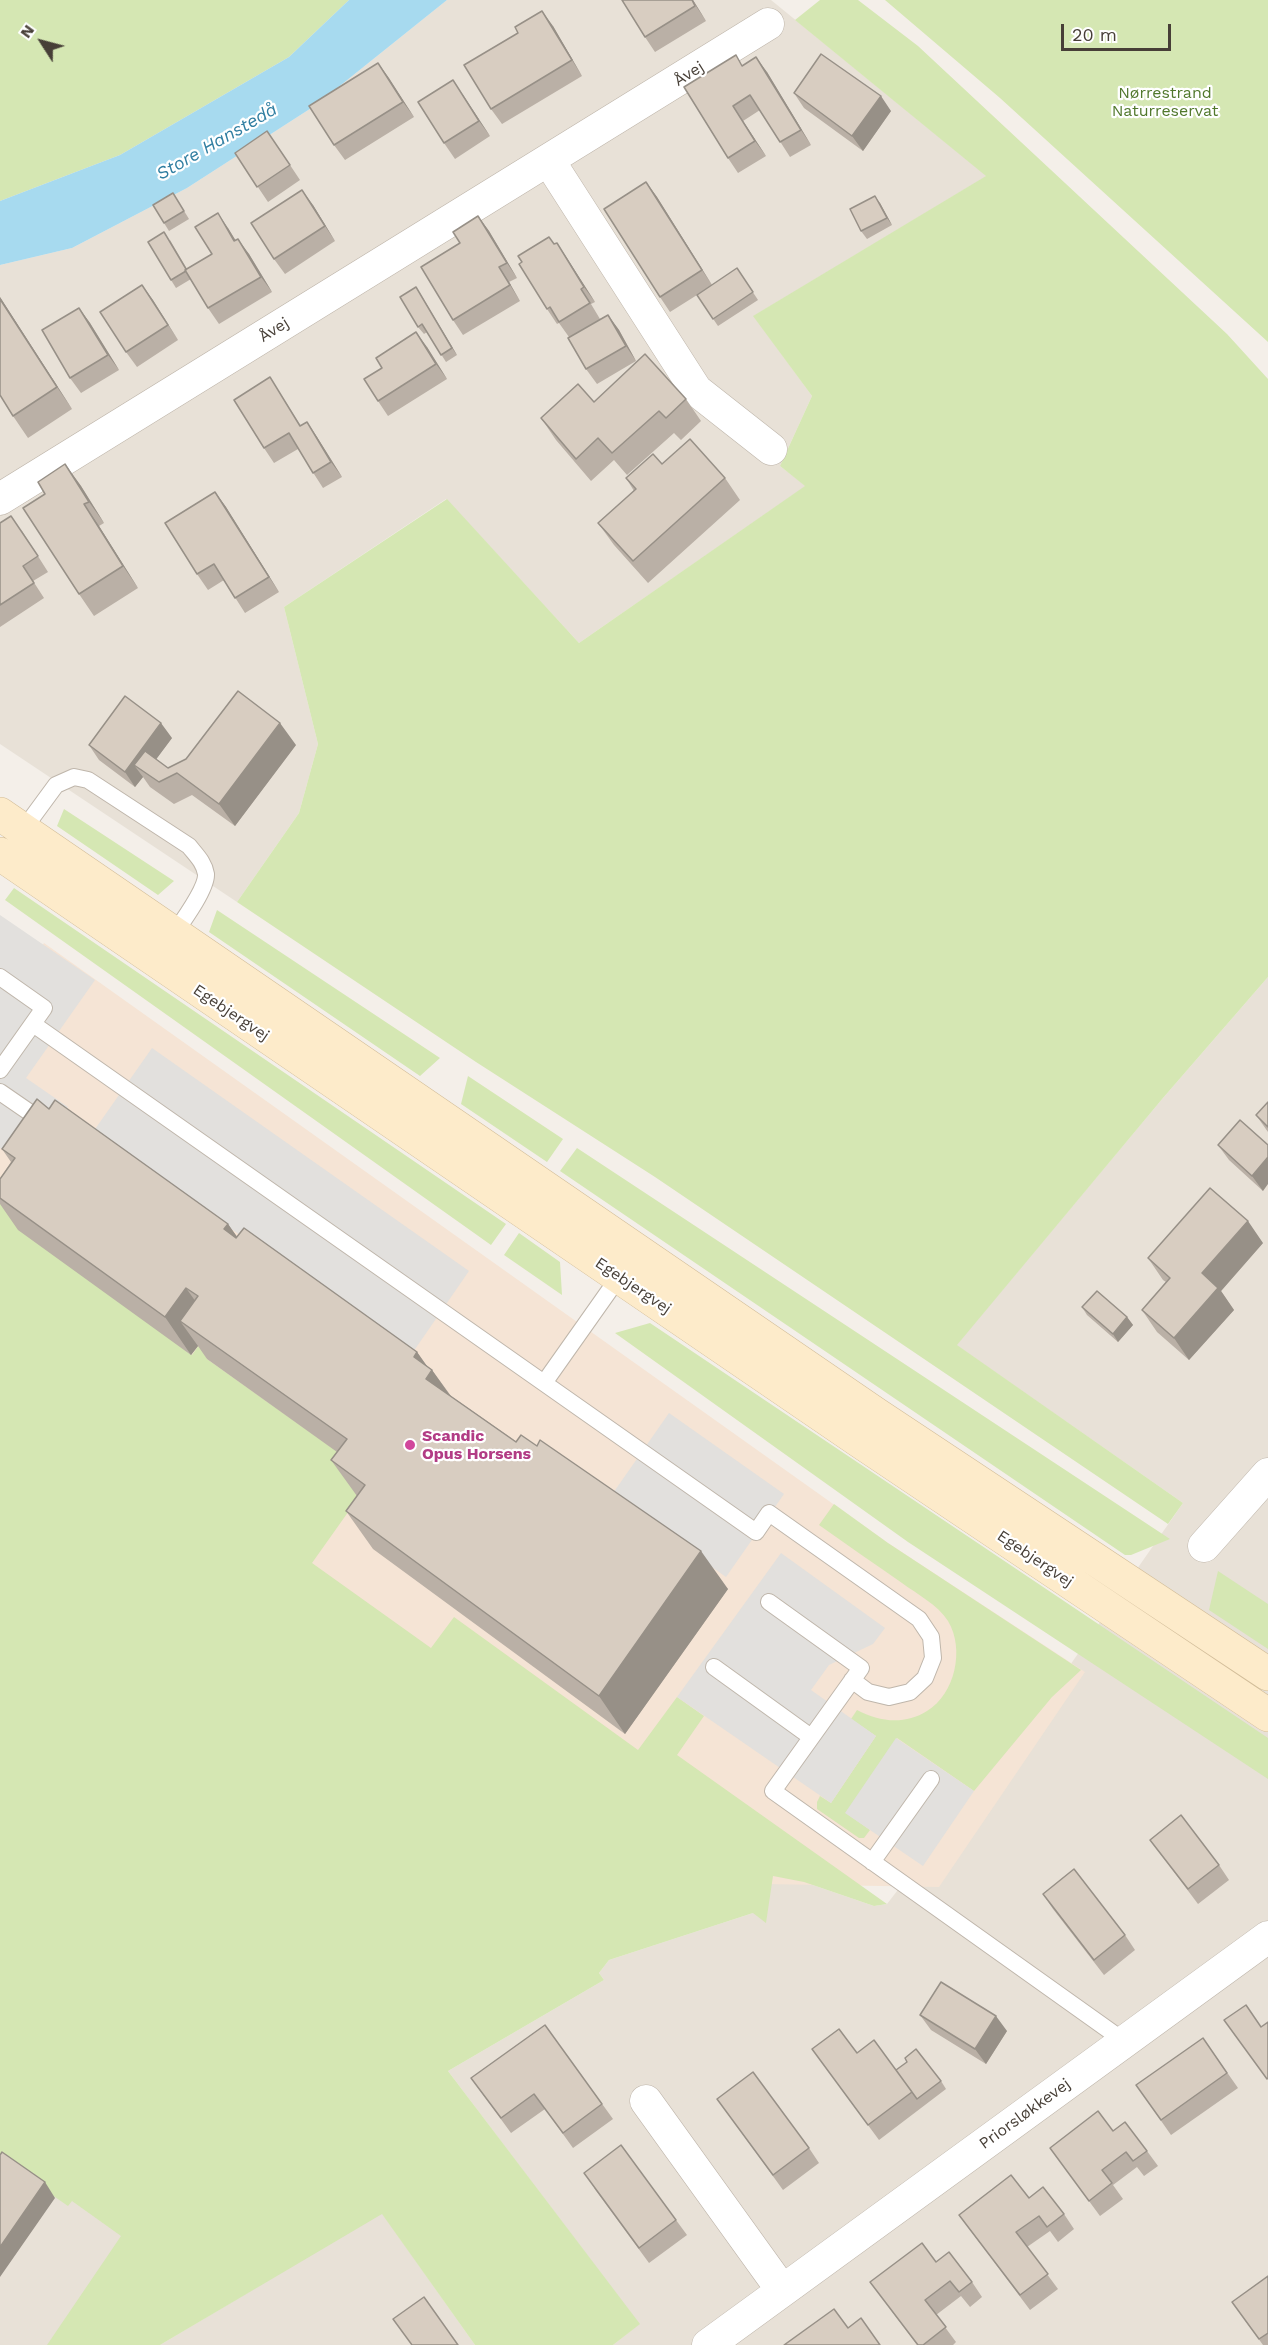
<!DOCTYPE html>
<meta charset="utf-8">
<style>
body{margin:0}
#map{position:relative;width:1268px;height:2345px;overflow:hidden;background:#f4efe9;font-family:"Work Sans",sans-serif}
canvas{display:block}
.north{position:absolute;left:12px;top:12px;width:60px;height:60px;-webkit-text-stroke:4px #fff;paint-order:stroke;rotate:306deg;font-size:16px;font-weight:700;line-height:24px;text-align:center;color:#473f37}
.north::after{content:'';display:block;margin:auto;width:21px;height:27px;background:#473f37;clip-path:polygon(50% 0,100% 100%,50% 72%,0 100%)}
.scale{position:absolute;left:1061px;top:24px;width:110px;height:27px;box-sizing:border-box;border:3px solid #473f37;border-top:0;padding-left:8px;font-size:18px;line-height:21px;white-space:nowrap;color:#473f37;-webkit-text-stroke:4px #fff;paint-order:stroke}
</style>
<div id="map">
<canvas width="1268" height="2345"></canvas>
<div class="north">N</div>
<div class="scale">20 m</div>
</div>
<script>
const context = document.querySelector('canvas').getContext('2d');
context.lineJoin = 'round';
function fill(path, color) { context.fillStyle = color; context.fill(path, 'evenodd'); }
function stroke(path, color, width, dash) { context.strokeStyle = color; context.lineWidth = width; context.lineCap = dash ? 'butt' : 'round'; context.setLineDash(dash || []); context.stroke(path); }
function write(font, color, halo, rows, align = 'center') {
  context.font = font + ' "Work Sans",sans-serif'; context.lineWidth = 4.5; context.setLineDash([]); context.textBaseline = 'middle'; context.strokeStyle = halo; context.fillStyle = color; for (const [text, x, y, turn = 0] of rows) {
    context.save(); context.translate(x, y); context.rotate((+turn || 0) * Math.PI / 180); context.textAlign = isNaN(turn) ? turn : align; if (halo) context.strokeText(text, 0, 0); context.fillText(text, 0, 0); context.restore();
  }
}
const residential = new Path2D(`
 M447,0H771L987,176L754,316L812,396L780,466L806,486L579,643L446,499L284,607L318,744L299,813L237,902L0,744V265L72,248L187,188L316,105Z
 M1268,977V2345H613L639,2324L448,2071L604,1980L599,1973L609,1960L753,1913L773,1876L804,1882L874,1906L887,1904L1052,1691L1183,1503L956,1345L1163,1098Z
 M0,2108L135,2238L59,2345H0Z
 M382,2213L475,2345H160L314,2253Z`);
const commercial = new Path2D(`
 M44,943L888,1543L1085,1672L939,1887L765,1884L448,1756L0,1271V1012Z`);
const green = new Path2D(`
 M0,0H349L289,57L120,155L0,201Z
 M820,0H858L918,46L1227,334L1268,379V977L1163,1098L957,1345L1183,1503L1168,1524L655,1177L476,1062L237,902L299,813L318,744L284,607L447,499L579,643L805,486L780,466L812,396L753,316L986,176L795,20Z
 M885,0H1268V342L1000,98Z
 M64,809L174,881L158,895L57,826Z
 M14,888L506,1224L491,1245L5,900Z
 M217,910L440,1058L420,1076L209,932Z
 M468,1076L563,1139L547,1162L461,1104Z
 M577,1148L1170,1539L1131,1555H1125L560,1171Z
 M0,1195L192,1355L199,1345L207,1359L373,1477L312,1563L431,1648L454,1617L638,1750L677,1697L704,1716L677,1755L887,1904L874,1906L804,1882L773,1876L766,1923L753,1913L609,1960L599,1973L604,1980L448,2071L640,2324L613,2345H475L382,2214L160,2345H47L121,2236L72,2201L68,2206L0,2159Z
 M519,1233L560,1262L562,1295L504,1255Z
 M650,1323L1268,1738V1779L908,1542L615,1333Z
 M834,1504L888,1543L1081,1670L1052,1697L974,1791L897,1738L846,1813L870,1830L864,1838H859L817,1809V1802L820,1796L831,1803L876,1736L851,1719L857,1710C879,1722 905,1725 927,1711C955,1694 965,1649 948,1621C938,1605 917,1594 902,1583C875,1564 847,1545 819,1525Z
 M1218,1571L1268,1604V1649L1209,1610Z`);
const parking = new Path2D(`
 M0,915L95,980L26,1078L68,1107L26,1166L0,1148Z
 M152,1048L469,1271L411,1355L93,1132Z
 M669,1413L784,1494L726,1577L611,1496Z
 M781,1553L885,1628L873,1644L829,1665L811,1690L876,1736L831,1803L677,1697Z
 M896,1738L974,1791L923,1866L845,1813Z`);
const water = new Path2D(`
 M349,0H447L316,105L187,188L72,248L0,265V201L120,155L289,57Z`);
const lane = new Path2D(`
 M20,834L56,785L74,777L88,780L189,846C196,855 204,862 206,874C207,889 180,925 171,938
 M0,977L44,1008L0,1070
 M33,1024L756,1532L769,1513L919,1619L931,1637L933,1658L925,1678L910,1692L889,1697L868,1692L852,1680
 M0,1092L45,1123
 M544,1383L621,1274
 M769,1602L861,1668L773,1791L1124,2041
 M714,1667L811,1737
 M872,1862L931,1779`);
const street = new Path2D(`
 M549,161L696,390L771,449
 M0,499L768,24
 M1204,1546L1268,1474
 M646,2101L782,2290
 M708,2345L1268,1937`);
const secondary = new Path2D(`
 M0,814L876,1414L1268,1674
 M0,854L858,1440L1268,1715`);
const wall = new Path2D(`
 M693,0L706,21L655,52L645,37Z
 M553,26L582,76L502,124L491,109Z
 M378,63L414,117L345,160L334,145Z
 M743,65L767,72L811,145L790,157L760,110L743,121L766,156L738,173L728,158L684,87Z
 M794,93L891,111L863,151L804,108Z
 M463,95L490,136L455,159L444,143Z
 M278,147L300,180L268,202L235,153Z
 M646,182L657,197L712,285L737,268L758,300L718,326L697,295L670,312L660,297Z
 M173,193L189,219L169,231L164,223Z
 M880,203L892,225L867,239L861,231Z
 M313,205L335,241L285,274L274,259Z
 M478,216L489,231L517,278L509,282L520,301L463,335L453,320L460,243Z
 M228,228L236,241L249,254L272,292L219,324L208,308L191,279L176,288L171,280L170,240L187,269L212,254Z
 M557,243L595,302L591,304L600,319L608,315L619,330L636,361L597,384L586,369L569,337L559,323L557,324L547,309L554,244Z
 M142,285L178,340L137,367L126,352Z
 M421,295L457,355L446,362L427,332L424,334L418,327Z
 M0,297L72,409L28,438L13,416Z
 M79,308L90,323L119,370L81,393L70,378Z
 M427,347L447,379L388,416L378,401Z
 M280,393L301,426L307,422L317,437L342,477L323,488L298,449L274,463L264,448Z
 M686,399L701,421L681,440L674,433L627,475L614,460L591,481L556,440L541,418L594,402Z
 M65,464L81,486L104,523L99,526L138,588L94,616L79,594L45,494Z
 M662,464L725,478L740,500L648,583L614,545L598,523L634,491L626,478Z
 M215,492L226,507L279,592L245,613L224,580L208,590L197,574Z
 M0,523L22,531L48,572L33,581L44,598L0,627Z
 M172,738L156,759L168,768L296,745L235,826L192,795L174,804L150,787L143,777L135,787L99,760L89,745Z
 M1268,1102V1132L1256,1115Z
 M49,1109L228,1224L237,1237L417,1352L427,1366L432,1370L451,1396L728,1589L625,1734L373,1549L346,1511L357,1496L331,1460L337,1452L207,1359L198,1346L191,1355L18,1230L0,1204V1179L11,1162L2,1149Z
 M1218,1145H1268L1263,1191L1229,1160Z
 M1263,1243L1221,1291L1234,1310L1189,1360L1157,1332L1142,1310L1166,1282L1163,1280L1148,1258Z
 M1082,1307L1127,1317L1133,1325L1118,1342L1087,1315Z
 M1150,1840L1219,1865L1229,1880L1198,1904Z
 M1043,1894L1125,1935L1135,1950L1104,1975L1053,1909Z
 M920,2015L1007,2031L986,2064L931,2030Z
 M545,2025L613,2119L573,2148L545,2109L511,2133L471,2078Z
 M1203,2038L1238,2088L1171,2135L1136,2085Z
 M857,2053L896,2070L941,2081L946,2089L879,2140L823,2064Z
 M728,2114L809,2148L819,2163L783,2190Z
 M1113,2131L1147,2151L1158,2166L1144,2176L1137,2167L1113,2185L1123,2199L1100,2216L1050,2148Z
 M594,2188L676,2220L687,2235L649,2263Z
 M1029,2198L1064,2214L1074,2229L1058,2242L1050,2231L1027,2247L1058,2289L1030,2310L959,2215Z
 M936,2262L972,2282L982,2297L970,2307L961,2296L936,2315L956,2342L953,2345H917L870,2282Z
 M1268,2276V2345H1263L1232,2302Z`);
const shadedWall = new Path2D(`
 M692,0H693L706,21Z
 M542,11L553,26L582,76L572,60Z
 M756,57L767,72L811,145L801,130Z
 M378,63L389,78L414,117L403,102Z
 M453,80L463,95L490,136L479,121Z
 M881,96L891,111L863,151L852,136Z
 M733,106L743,121L766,156L755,141Z
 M646,182L657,197L712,285L702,270Z
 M302,190L313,205L335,241L325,226Z
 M875,196L880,203L892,225L887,218Z
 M218,213L228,228L245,256L234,241Z
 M478,216L489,231L517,278L507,263Z
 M238,239L249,254L272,292L261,277Z
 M557,243L567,258L595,302L584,287Z
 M499,267L509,282L520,301L510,285Z
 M142,285L153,300L178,340L168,325Z
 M416,287L421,295L457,355L452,348Z
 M0,297L72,409L57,387L0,299Z
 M79,308L90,323L119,370L108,355Z
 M608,315L619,330L636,361L626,346Z
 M416,332L427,347L447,379L436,364Z
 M307,422L317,437L342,477L331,462Z
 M65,464L81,486L104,523L89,502Z
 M215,492L226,507L279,592L269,577Z
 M84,504L99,526L138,588L123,566Z
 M161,723L172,738L146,773L134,765L143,777L135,787L125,772Z
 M280,723L296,745L235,826L219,804Z
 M1268,1157V1184L1263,1191L1252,1176Z
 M1248,1221L1263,1243L1221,1291L1234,1310L1189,1360L1174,1338L1202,1273Z
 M228,1224L255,1262L224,1229Z
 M186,1288L213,1326L180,1321L198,1346L191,1355L165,1317Z
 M1127,1317L1133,1325L1118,1342L1113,1334Z
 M417,1352L431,1372L432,1370L459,1408L426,1379L414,1357Z
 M701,1551L728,1589L625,1734L599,1696Z
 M996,2016L1007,2031L986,2064L975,2049Z
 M45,2182L55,2198L0,2277V2247Z`);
const building = new Path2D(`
 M622,0H692L695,6L645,37Z
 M542,11L572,60L491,109L464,65L518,33L515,27Z
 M821,54L881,96L852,136L794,93Z
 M736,55L742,66L756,57L801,130L780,142L750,95L733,106L755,141L728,158L684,87Z
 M378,63L403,102L334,145L309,106Z
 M453,80L479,121L444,143L418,102Z
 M267,131L290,165L257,187L235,153Z
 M646,182L702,270L660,297L604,209Z
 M302,190L325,226L274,259L251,223Z
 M173,193L184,211L164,223L153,205Z
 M875,196L887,218L861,231L850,209Z
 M218,213L234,241L238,239L261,277L208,308L185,270L212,254L195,227Z
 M478,216L507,263L499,267L510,285L453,320L421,267L460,243L453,232Z
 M164,232L186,269L185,270L186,271L171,280L148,242Z
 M549,237L554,244L557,243L584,287L581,289L590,303L559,322L550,307L547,309L519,264L522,262L518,256Z
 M737,268L753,292L713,319L697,295Z
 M142,285L168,325L126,352L100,312Z
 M416,287L452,348L441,355L422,324L418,327L400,297Z
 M0,299L57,387L13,416L0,395Z
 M79,308L108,355L70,378L42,330Z
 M608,315L626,346L586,369L568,338Z
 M416,332L436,364L378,401L364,379L382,368L376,358Z
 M645,354L686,399L666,418L659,411L612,453L598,438L576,459L541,418L578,384L594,402Z
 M270,377L300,426L307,422L331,462L313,473L289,433L264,448L234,400Z
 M690,439L725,478L633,561L598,523L636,489L626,478L653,454L662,464Z
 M65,464L89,502L84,504L123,566L79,594L23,508L45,494L38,482Z
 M215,492L269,577L235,598L214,564L197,574L165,523Z
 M11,516L38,556L23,566L34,583L0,605V523Z
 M238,691L280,723L219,804L177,773L159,782L134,765L145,751L168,768L186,759Z
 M125,696L161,723L125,772L89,745Z
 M37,1099L49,1109L55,1100L228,1224L224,1229L236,1238L244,1228L417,1352L414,1357L432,1370L426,1379L516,1442L521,1435L537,1446L540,1440L701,1551L599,1696L346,1511L365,1485L331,1460L347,1439L180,1321L198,1296L186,1288L165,1317L0,1198V1179L15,1158L2,1149Z
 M1268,1102V1127L1256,1115Z
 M1240,1120L1268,1145V1157L1252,1176L1218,1145Z
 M1210,1188L1248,1221L1202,1273L1218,1288L1174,1338L1142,1310L1170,1278L1148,1258Z
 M1097,1291L1127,1317L1113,1334L1082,1307Z
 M1181,1815L1219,1865L1188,1889L1150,1840Z
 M1074,1869L1125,1935L1094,1960L1043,1894Z
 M941,1982L996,2016L975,2049L920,2015Z
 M1246,2005L1261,2027L1268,2022V2078L1267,2079L1224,2020Z
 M545,2025L602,2104L563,2133L534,2094L501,2118L471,2078Z
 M839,2029L857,2053L874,2040L912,2092L868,2125L812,2049Z
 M1203,2038L1227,2073L1161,2120L1136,2085Z
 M916,2049L941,2081L917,2099L896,2070L907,2062L905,2058Z
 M753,2072L809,2148L773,2175L717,2099Z
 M1098,2111L1113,2131L1125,2122L1147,2151L1133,2161L1126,2152L1102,2170L1112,2183L1089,2201L1050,2148Z
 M621,2145L676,2220L639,2248L584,2173Z
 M2,2152L45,2182L0,2247V2155Z
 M1011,2175L1029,2198L1043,2187L1064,2214L1047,2227L1039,2216L1016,2232L1048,2274L1020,2295L959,2215Z
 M922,2243L936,2262L949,2252L972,2282L959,2292L950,2281L925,2300L946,2327L923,2345H918L870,2282Z
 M1268,2276V2333L1259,2339L1232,2302Z
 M424,2297L458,2345H412L393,2319Z
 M834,2309L848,2328L861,2318L880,2345H784Z`);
const markers = [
 [410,1445,6,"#d1479c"]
];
const streetNames = [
 ["Åvej",689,74,-32],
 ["Åvej",274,330,-32],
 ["Egebjergvej",231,1013,34],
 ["Egebjergvej",633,1286,34],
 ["Egebjergvej",1035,1559,34],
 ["Priorsløkkevej",1025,2114,-36]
];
const parkNames = [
 ["Nørrestrand",1165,93],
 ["Naturreservat",1165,111]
];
const hotelNames = [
 ["Scandic",422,1436],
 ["Opus Horsens",422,1454]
];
const waterNames = [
 ["Store Hanstedå",217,142,-30]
];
fill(residential, '#e8e1d7');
fill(commercial, '#f5e4d5');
fill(green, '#d5e7b3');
fill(parking, '#e2e0dd');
fill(water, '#a7daef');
stroke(lane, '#bfb6ab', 18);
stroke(street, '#bfb6ab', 33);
stroke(secondary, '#d2bd99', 34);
stroke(lane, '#fff', 16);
stroke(street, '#fff', 32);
stroke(secondary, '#fdebca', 33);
fill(wall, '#bab0a6');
fill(shadedWall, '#979087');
fill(building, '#d8cdc1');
stroke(building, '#979087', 1.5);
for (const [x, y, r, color] of markers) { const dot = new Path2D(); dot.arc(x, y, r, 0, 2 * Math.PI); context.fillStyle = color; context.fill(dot); stroke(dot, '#fff', 2); }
write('16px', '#473f37', '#fff', streetNames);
write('16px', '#51782c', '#fff', parkNames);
write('bold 16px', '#b23c85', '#fff', hotelNames, 'left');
write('italic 18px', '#307ea1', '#fff', waterNames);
</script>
